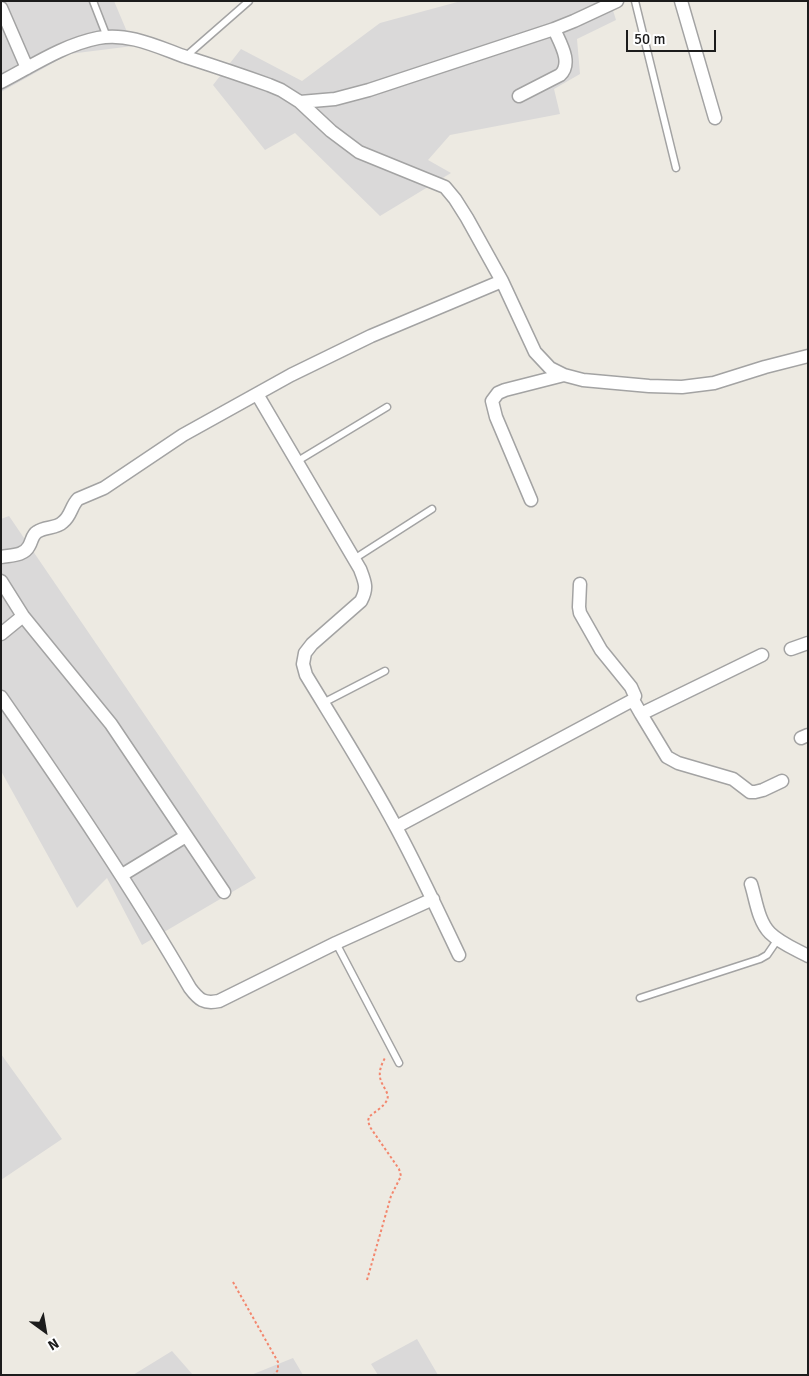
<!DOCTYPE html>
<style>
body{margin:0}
#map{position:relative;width:809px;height:1376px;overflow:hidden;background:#edeae2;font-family:Signika,sans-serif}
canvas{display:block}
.frame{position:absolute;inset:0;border:2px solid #1c1c1c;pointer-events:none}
.north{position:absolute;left:20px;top:1306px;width:50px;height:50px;-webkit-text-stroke:4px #fff;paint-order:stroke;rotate:148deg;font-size:14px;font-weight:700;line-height:20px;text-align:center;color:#1c1c1c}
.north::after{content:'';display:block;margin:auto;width:18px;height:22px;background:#1c1c1c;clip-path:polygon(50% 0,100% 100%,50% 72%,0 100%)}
.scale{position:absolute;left:626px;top:30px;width:90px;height:22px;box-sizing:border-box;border:2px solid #1c1c1c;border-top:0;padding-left:6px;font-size:15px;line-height:18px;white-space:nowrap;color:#1c1c1c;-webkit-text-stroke:4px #fff;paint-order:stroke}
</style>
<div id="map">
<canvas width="809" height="1376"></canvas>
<div class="frame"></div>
<div class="north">N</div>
<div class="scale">50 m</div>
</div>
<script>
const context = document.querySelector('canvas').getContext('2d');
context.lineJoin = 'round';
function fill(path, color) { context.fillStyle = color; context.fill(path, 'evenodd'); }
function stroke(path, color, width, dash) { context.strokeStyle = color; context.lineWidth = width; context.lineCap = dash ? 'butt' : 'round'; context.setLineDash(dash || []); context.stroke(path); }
const residential = new Path2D(`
 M1,1H114L133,46L69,54L1,92Z
 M461,1H610L616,20L577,39L580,74L554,89L560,114L450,135L428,160L451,173L380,216L295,133L265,150L213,85L241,49L302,81L380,23Z
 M9,516L256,878L142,945L107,878L77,908L1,771V519Z
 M1,1054L62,1139L1,1180Z
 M417,1339L438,1375H378L371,1364Z
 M172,1351L193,1375H133Z
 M293,1358L303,1375H251Z`);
const path = new Path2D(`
 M367,1280L391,1196L401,1176L399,1169L370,1127L368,1121L369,1117C374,1112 384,1107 387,1100C390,1094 383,1087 381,1081C378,1073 381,1065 385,1058
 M233,1282L278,1362V1370L274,1375`);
const service = new Path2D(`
 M93,1L107,37
 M635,1L676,168
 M185,57L249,1
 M296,462L387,407
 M354,559L432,509
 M323,703L385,671
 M336,943L399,1063
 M640,998L760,959L767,955L778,939`);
const minor = new Path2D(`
 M681,1L715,118
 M1,8L27,68
 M1,82C32,66 63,45 98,38C128,32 158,47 186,57C214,66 241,75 269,85L281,90L300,102L331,131L359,152L445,187L455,199L467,218L502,281L535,352L550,368L564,375L583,380L649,386L682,387L714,383L765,367L808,356
 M519,96L560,75C573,63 560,43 554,29
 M300,102L335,99L369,90L554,29L574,21L617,1
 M257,394L360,569C365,582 368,588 361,601L312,644L305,653L303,664L306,675C337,726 369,776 397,829C419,870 439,913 459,955
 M531,500L496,417L492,401L498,393L505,390L564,375
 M1,557C11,555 24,556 29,546C32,541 32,535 37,532C45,526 56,529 63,522C71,516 71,506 78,499L104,488L183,435L291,375L371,336L502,281
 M1,581L23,616L111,724L224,892
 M580,584L579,607L580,613L601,650L631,687L635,696L633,700
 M1,634L23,616
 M791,649L808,643
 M1,697C67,792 132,888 190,988C199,1000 204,1004 219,1001L336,943L433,899
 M641,714L667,757L678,763L733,779L750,792H755L763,790L782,781
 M801,738L808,735
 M396,827L633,700L641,714L762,655
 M122,875L186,836
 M751,884C756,900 758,921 770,933C780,943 795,949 808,956`);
fill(residential, '#dad9d9');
stroke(service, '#a3a3a3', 9);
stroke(minor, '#a3a3a3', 15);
stroke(path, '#f3866d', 2, [2.5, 2.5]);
stroke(service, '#fff', 6);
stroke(minor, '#fff', 12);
</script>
